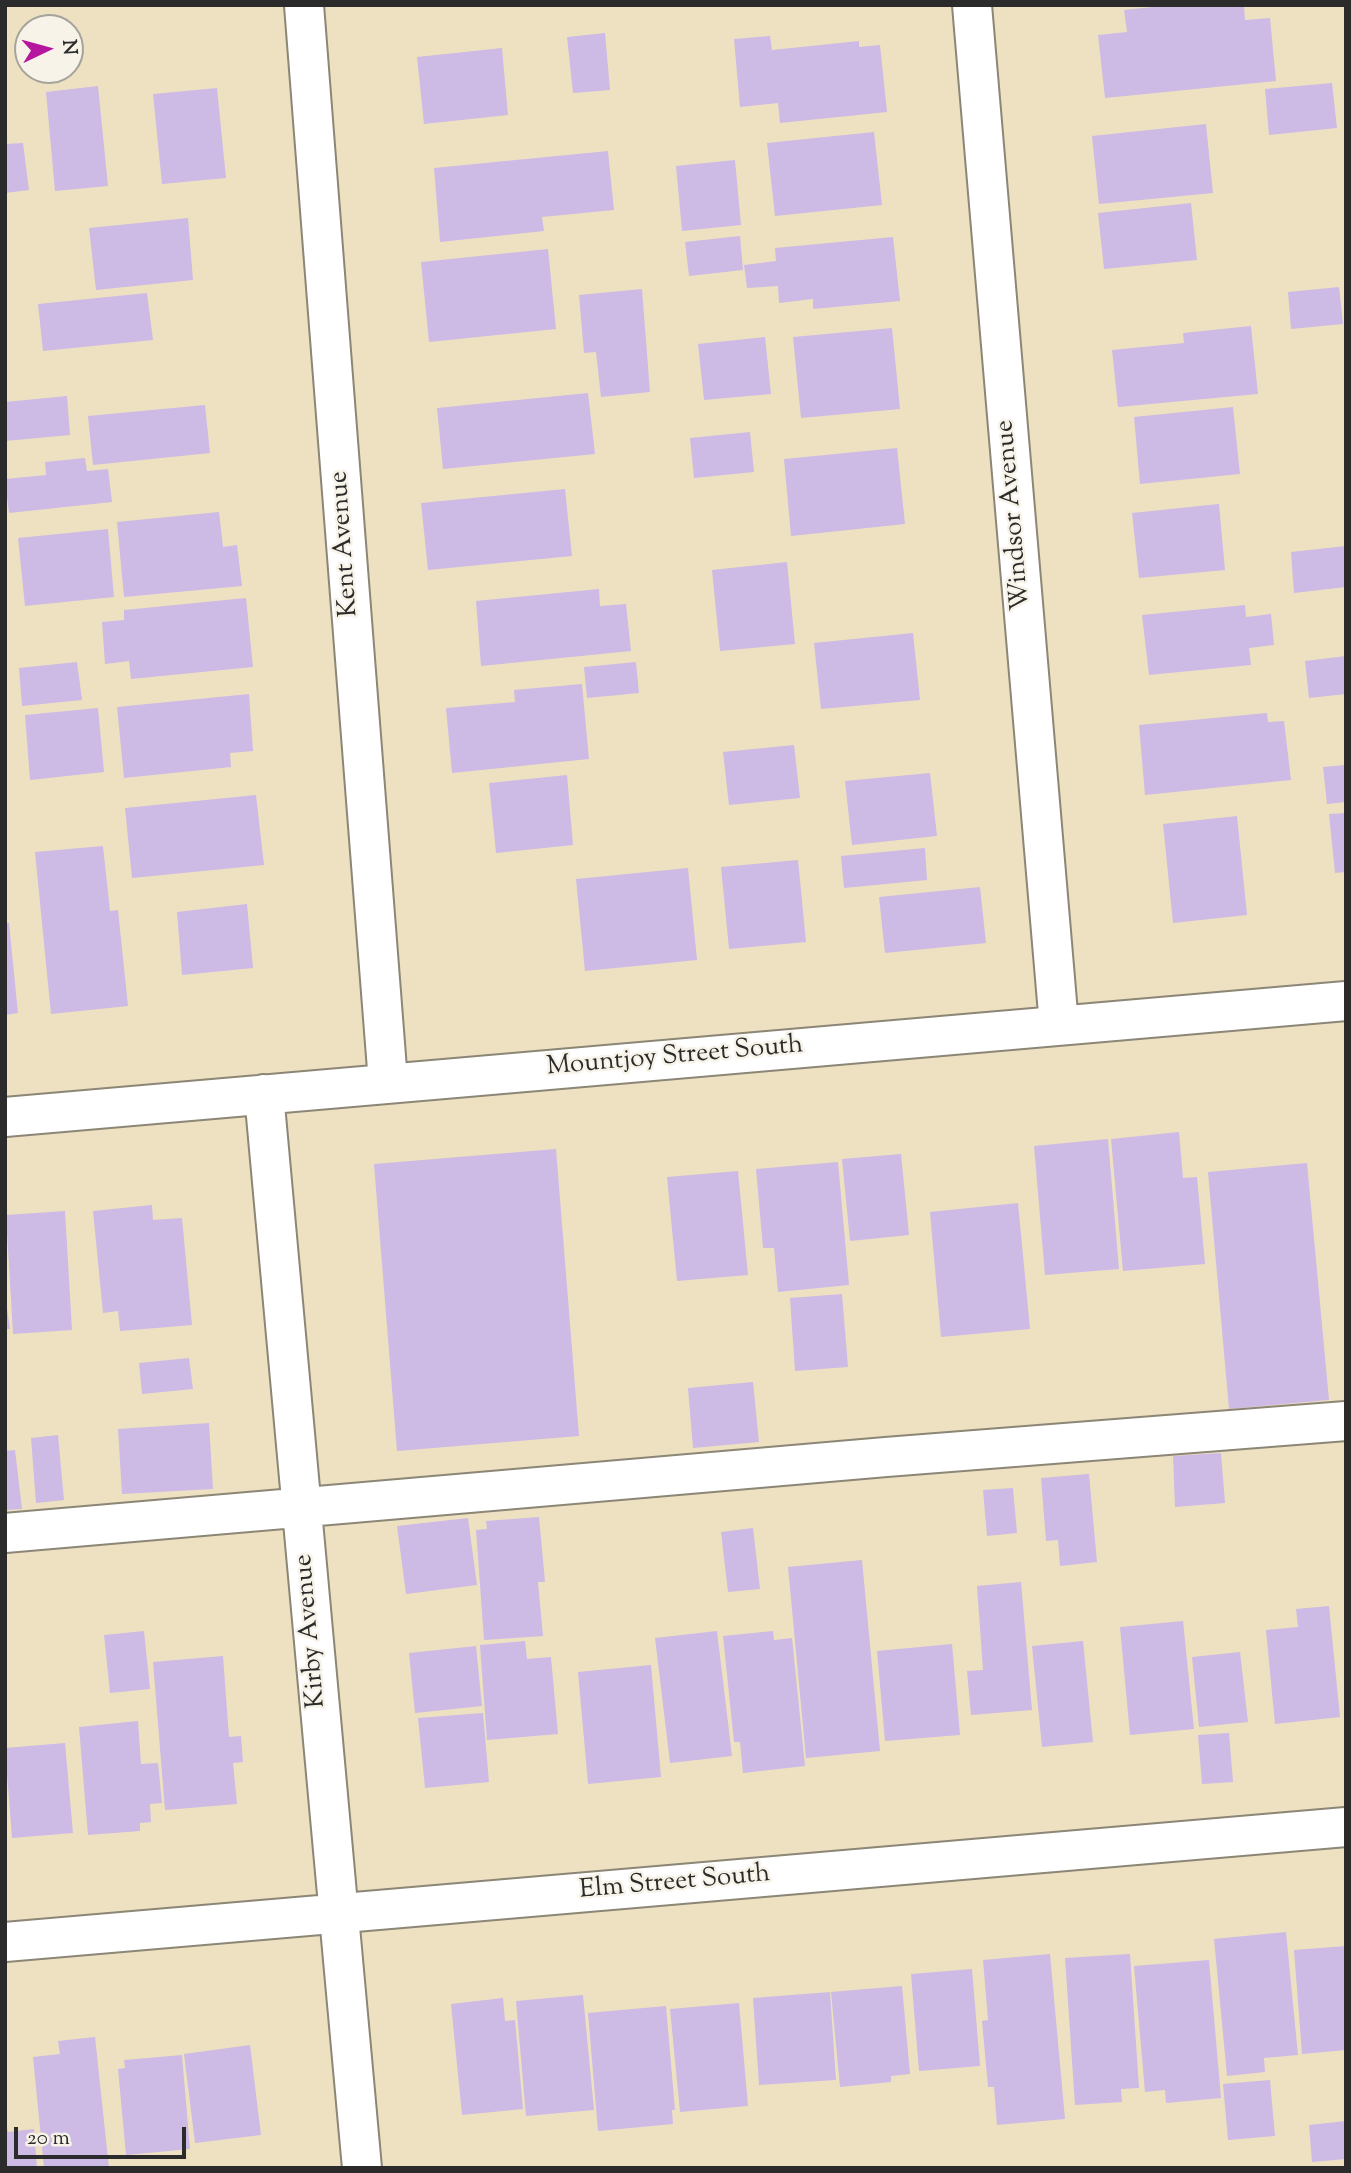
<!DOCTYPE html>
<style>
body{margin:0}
#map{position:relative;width:1351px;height:2173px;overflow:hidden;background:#eee1c1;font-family:"Sorts Mill Goudy",serif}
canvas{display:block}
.frame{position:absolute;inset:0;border:7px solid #2b2b2b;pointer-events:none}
.north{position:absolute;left:14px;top:14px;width:70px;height:70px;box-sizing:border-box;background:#f7f3e8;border:2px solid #a5a39c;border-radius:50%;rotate:85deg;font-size:19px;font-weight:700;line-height:28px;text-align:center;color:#2b2b2b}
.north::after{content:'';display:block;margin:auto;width:24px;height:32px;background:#b5179e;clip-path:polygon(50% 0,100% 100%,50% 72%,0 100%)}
.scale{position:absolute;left:14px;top:2127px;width:172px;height:32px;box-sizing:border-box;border:4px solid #2b2b2b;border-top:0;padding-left:9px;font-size:21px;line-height:24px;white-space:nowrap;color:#2b2b2b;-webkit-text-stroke:5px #f7f3e8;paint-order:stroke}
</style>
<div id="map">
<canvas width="1351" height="2173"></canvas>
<div class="frame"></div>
<div class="north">N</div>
<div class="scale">20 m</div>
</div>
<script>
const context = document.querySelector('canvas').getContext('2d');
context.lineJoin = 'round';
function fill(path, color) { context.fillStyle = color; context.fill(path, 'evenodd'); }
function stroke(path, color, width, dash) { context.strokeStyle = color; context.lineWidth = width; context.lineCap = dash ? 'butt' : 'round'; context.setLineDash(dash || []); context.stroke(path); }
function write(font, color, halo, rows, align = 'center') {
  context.font = font + ' "Sorts Mill Goudy",serif'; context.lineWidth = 5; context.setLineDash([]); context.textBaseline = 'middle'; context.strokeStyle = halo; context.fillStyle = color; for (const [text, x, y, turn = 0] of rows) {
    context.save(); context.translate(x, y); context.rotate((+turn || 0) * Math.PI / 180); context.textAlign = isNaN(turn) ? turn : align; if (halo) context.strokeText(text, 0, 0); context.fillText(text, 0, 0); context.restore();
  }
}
const building = new Path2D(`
 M1173,5H1244L1245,20L1270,18L1276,81L1105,98L1098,35L1127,32L1124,10Z
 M605,33L610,90L573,93L567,37Z
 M770,36L772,50L859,41V47L880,45L887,112L780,123L778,103L740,107L734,39Z
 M502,48L508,115L424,124L417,57Z
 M1332,83L1337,128L1269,135L1265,89Z
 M98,86L108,186L55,191L46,92Z
 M217,88L226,178L162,184L153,94Z
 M1206,124L1213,193L1099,204L1092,136Z
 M874,132L882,205L775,216L767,143Z
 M23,143L29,190L5,193V144Z
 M608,151L614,210L542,217L544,231L440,242L434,168Z
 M735,160L741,225L682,231L676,166Z
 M1191,203L1197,260L1104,269L1098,213Z
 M188,218L193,280L96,290L89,228Z
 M740,236L743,270L689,276L685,242Z
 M893,237L900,301L813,309V299L779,303L778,286L747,288L744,265L776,261L775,248Z
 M548,249L556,329L429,342L421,262Z
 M1339,287L1343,324L1291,329L1288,292Z
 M642,289L650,392L601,397L596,352L584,353L579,295Z
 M147,293L153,340L43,351L38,304Z
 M1251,326L1258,394L1118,407L1112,350L1184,343L1183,333Z
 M892,328L900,409L801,418L793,337Z
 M765,337L771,394L704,400L698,344Z
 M588,393L595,454L443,469L437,408Z
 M67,396L70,435L5,441V402Z
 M205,405L210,453L93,465L88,416Z
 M1233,407L1240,474L1140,484L1134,417Z
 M750,432L754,472L694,478L690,438Z
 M897,448L905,524L791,536L784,459Z
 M85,458L87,471L108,469L112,502L9,513L5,479L46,475L45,462Z
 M565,489L572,556L428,570L421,503Z
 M1219,504L1225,570L1139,578L1132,513Z
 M219,512L223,547L237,545L242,586L124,597L117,522Z
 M108,529L114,597L25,606L18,538Z
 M1346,546V587L1294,593L1291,552Z
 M787,562L795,644L720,651L712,570Z
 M599,589L600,606L626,604L631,651L481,666L476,601Z
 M246,598L253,667L131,679L129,661L105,664L102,622L124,620V610Z
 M1245,605L1246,617L1271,614L1274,645L1249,648L1251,665L1149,675L1142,615Z
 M913,633L920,700L821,709L814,643Z
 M1346,656V694L1309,698L1305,661Z
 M77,662L82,700L22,706L19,668Z
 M636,662L639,693L587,698L584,667Z
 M582,684L589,759L452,773L446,708L515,702L514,690Z
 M249,694L253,751L230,753L231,767L124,778L117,707Z
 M98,708L104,772L30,780L25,715Z
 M1267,713L1268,722L1284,721L1291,780L1145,795L1139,725Z
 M794,745L800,798L729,805L723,752Z
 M1346,765V802L1327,804L1323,767Z
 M930,773L937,836L852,845L845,781Z
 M567,775L573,845L496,853L489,783Z
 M256,795L264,865L132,878L125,808Z
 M1346,813V872L1335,873L1329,814Z
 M1237,816L1247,915L1173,923L1163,824Z
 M103,846L110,911L118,910L128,1006L51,1014L35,852Z
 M925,848L927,880L844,888L841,856Z
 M798,860L806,942L729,949L721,867Z
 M688,868L697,960L585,971L576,879Z
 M980,887L986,943L885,953L879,897Z
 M247,904L253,968L182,975L177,912Z
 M5,923H9L18,1013L5,1015Z
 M1179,1132L1183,1178L1197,1177L1205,1264L1123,1271L1111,1139Z
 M1108,1139L1119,1269L1045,1275L1034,1146Z
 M556,1149L579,1436L397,1451L374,1164Z
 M901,1154L909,1235L850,1241L842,1159Z
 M838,1162L849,1285L778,1292L774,1248H763L756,1169Z
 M1307,1163L1329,1400L1229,1409L1208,1172Z
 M738,1171L748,1275L677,1281L667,1177Z
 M1018,1203L1030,1329L941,1337L930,1212Z
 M152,1205L153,1220L182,1218L192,1325L120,1331L118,1311L103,1313L93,1211Z
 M65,1211L72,1330L13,1334L6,1215Z
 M842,1294L848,1367L795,1371L790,1298Z
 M5,1295L10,1329H5Z
 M189,1358L193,1389L142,1394L139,1363Z
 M753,1382L759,1442L693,1448L688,1388Z
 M209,1423L213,1489L122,1494L118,1429Z
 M58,1435L64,1500L36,1503L31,1438Z
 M15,1450L22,1509L5,1510V1451Z
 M1221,1453L1225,1503L1175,1507L1173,1456Z
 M1089,1474L1097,1562L1060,1566L1058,1540L1046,1541L1041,1478Z
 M1013,1488L1017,1533L987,1536L983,1490Z
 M539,1517L545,1582H538L543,1636L484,1640L476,1530L487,1529L486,1521Z
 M468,1518L477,1585L406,1594L397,1526Z
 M753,1528L760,1589L728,1592L721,1532Z
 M862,1560L880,1751L806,1758L788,1567Z
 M1021,1582L1032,1710L971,1715L967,1671L983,1670L977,1586Z
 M1329,1606L1340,1717L1275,1724L1266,1630L1298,1627L1296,1609Z
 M1183,1621L1194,1729L1130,1735L1120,1627Z
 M144,1631L150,1689L110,1693L104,1635Z
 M717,1631L732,1756L670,1763L655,1638Z
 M773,1631L774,1640L792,1638L805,1766L743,1773L740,1742H734L723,1636Z
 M525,1641L527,1659L551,1657L558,1734L487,1740L480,1645Z
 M1083,1641L1093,1742L1042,1747L1032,1646Z
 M952,1644L960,1735L885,1741L877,1651Z
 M476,1646L482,1706L415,1713L409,1653Z
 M1240,1652L1248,1722L1199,1727L1192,1657Z
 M223,1656L229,1737L241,1736L243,1762L233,1763L237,1804L165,1810L153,1662Z
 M651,1665L661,1777L588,1784L578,1672Z
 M483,1713L489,1782L425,1788L418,1718Z
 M138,1721L141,1764L158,1763L162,1803L150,1804L151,1822L140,1823V1831L88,1835L79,1727Z
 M1229,1733L1233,1782L1202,1784L1198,1735Z
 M65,1743L73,1833L12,1838L5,1748Z
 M1286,1932L1298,2055L1264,2058L1265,2072L1227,2076L1214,1939Z
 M1346,1946V2050L1302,2054L1294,1950Z
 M1050,1954L1065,2119L997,2125L994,2087H988L982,2021L988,2020L983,1960Z
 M1130,1954L1139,2088L1121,2089L1122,2102L1075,2105L1065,1958Z
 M1209,1960L1221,2098L1166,2103L1165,2090L1145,2092L1134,1966Z
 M972,1969L980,2066L919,2071L911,1974Z
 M902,1986L910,2074L891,2076V2082L840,2087L831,1992Z
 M830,1992L836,2080L759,2085L753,1998Z
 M583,1995L594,2110L526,2116L516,2001Z
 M503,1998L505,2021L515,2020L523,2109L462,2115L451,2004Z
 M739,2003L748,2106L680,2112L670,2009Z
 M666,2006L675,2110H672L673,2124L598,2131L588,2013Z
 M95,2037L109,2168H44L33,2057L60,2054L58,2041Z
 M250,2045L261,2135L195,2143L184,2054Z
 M182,2055L190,2149L126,2155L118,2069L125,2068L124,2060Z
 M1270,2080L1275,2136L1228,2140L1223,2084Z
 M5,2121L8,2132L34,2129L37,2168H5Z
 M1346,2121V2159L1312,2162L1309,2125Z`);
const minor = new Path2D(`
 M304,5L388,1082
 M972,5L1059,1025
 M264,1094L362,2168
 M5,1117L1346,1001
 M5,1533L886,1457L1346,1421
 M5,1942L1346,1827`);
const streetNames = [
 ["Windsor Avenue",1015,515,-95],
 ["Kent Avenue",346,544,-94],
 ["Mountjoy Street South",675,1058,-5],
 ["Kirby Avenue",312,1631,-95],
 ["Elm Street South",675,1884,-5]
];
fill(building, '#cdbae5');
stroke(minor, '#8c8676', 42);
stroke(minor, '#fff', 38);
write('26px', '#2b2b2b', '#f7f3e8', streetNames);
</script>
